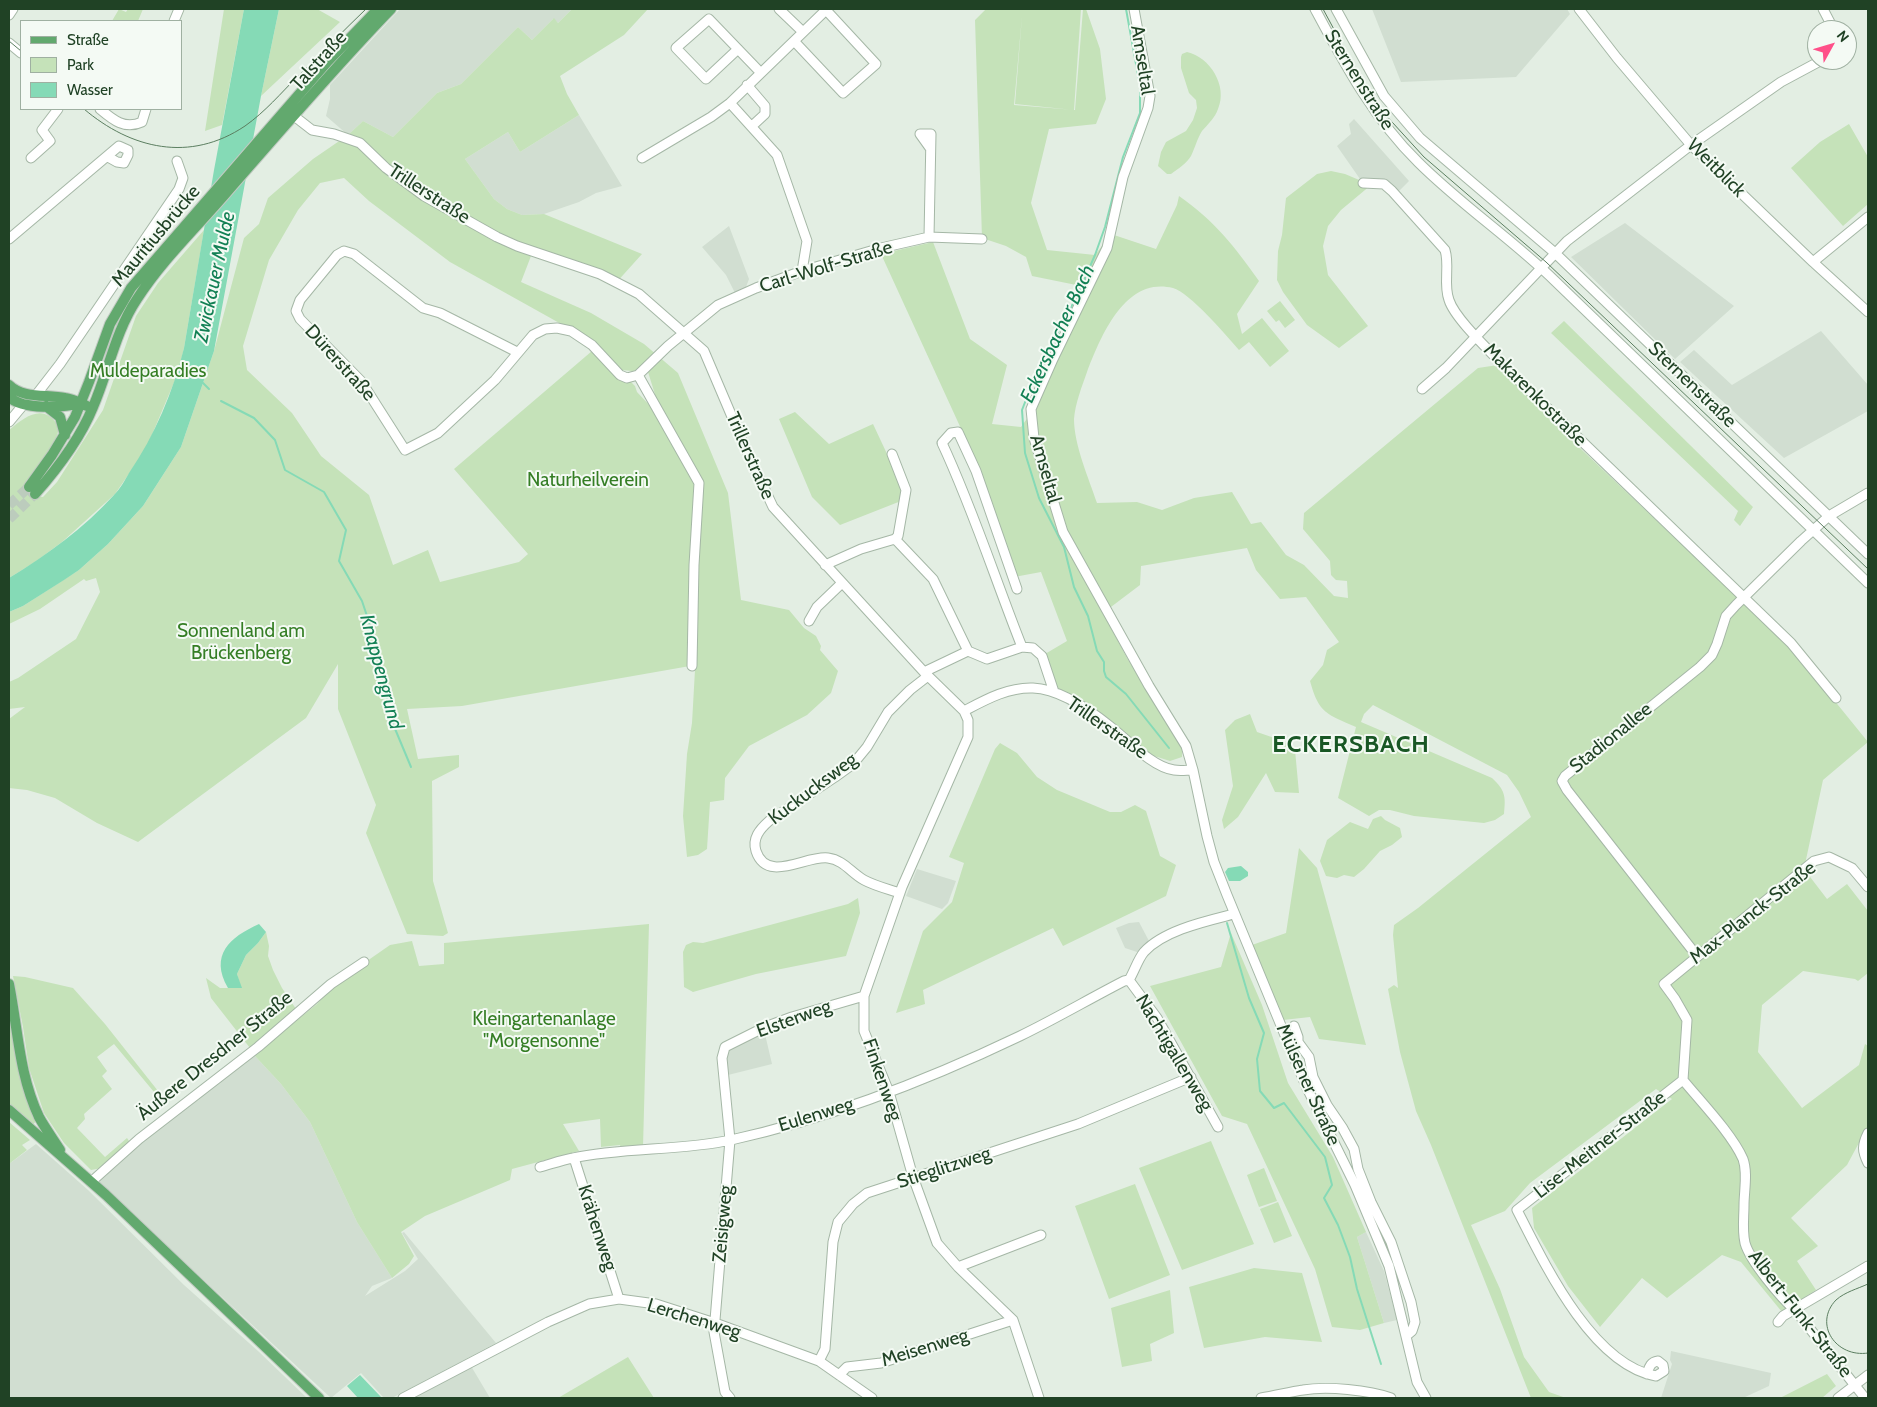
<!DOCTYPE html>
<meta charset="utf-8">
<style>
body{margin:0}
#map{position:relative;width:1877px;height:1407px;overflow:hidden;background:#e3eee3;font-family:Cabin,sans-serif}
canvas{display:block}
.frame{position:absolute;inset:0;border:10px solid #204225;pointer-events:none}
.legend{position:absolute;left:20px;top:20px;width:162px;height:90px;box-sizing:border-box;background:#f4faf4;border:1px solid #9fb0a1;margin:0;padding:6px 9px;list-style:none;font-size:15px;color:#204225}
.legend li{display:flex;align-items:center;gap:10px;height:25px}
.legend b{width:25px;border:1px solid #9fb0a1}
.north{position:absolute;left:1807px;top:20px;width:50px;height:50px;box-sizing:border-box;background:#f4faf4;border:1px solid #9fb0a1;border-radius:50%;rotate:51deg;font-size:14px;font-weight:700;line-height:20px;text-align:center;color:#204225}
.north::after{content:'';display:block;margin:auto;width:18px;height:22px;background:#ff5089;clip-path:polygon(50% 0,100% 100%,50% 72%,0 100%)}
</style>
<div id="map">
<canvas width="1877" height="1407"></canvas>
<div class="frame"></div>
<ul class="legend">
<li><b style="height:6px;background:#62a96e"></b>Straße</li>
<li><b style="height:14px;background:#c5e2b9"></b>Park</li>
<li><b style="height:14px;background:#85dab6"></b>Wasser</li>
</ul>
<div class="north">N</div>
</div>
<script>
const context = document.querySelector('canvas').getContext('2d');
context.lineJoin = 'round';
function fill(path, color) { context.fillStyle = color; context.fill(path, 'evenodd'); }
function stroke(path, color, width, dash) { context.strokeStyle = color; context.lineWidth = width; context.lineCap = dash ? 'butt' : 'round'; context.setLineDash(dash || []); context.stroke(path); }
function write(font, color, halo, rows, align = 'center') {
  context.font = font + ' Cabin,sans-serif'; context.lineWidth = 4; context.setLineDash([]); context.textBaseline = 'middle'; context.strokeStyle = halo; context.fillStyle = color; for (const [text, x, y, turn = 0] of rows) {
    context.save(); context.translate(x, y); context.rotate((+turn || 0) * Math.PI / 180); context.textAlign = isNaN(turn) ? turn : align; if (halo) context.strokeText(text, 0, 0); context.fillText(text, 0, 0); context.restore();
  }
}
const built = new Path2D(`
 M400,9H572L558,23L553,19L532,40L518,27L461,84L437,93L393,137L363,121L348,135L326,116L330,99V85Z
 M1372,9H1567L1570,14L1516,77L1401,82Z
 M579,115L622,186L596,193L579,202L544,214L522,215L507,209L494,199L465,159L508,132L520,152Z
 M1354,119L1409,181L1398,192L1360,179L1337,146L1351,134L1349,124Z
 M1625,223L1734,306L1675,359L1571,257Z
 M729,226L749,279L746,287L735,293L726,275L702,247Z
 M1821,331L1868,385V411L1784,458L1680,362L1694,350L1732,385Z
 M917,869L956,881L948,903L942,909L906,896Z
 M1139,922L1149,941L1140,953L1125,948L1116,928L1129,923Z
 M764,1030L772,1064L728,1075L726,1056L728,1047Z
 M254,1055L281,1084L310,1122L357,1222L392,1278L372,1286L365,1296L405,1271L418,1259L402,1233L404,1232L496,1343L392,1398H384L361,1373L331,1398L96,1180L139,1139Z
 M36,1144L88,1190L184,1285L258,1351L307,1398H9V1164Z
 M1366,1232L1384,1271L1397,1320L1384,1323L1357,1237Z
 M1671,1351L1771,1373L1769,1386L1743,1398H1661L1672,1364L1670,1360Z
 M471,1366L490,1398H414Z`);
const green = new Path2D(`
 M119,9L126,12L128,9H143L138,21H112Z
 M224,9H244L222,125L205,131Z
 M279,9H317L340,22L261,96Z
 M572,9H648L624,35L560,76L567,94L579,115L520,152L508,132L465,159L494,199L507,209L522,215L544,214L642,254L615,284L594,275L531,256L521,282L591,313L644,344L678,373L728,493L741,600L789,610L804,628L816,636L821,646L820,650L838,671L831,693L807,715L749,746L725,778L724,800L710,802L707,849L698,855L687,857L683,816L687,754L692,723L695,670L696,574L701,486L658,404L648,372L643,369L632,371L622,370L597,344L450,262L369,201L344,178L320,183L298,210L269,260L243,346L247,370L292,413L321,456L369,495L393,565L428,550L440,582L519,562L528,554L454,469L592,351L630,381L635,386L637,392L654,410L696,483L690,666L462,706L407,709L418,759L459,755V767L432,781L433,881L448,933L443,936L407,934L366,833L376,805L338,709V664L306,718L138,842L97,823L55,798L27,790L9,788V719L25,707L9,709V682L18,678L76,639L100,592L96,578L86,581L84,579L40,609L9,624V612L23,606L79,570L108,544L143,506L181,447L214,351L244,238L259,224L268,198L313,159L348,135L363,121L393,137L437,93L461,84L518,27L532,40L554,18L558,23Z
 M986,9H1081L1074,110L1015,104L1022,16L1014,105L1075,110L1083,9H1086L1100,49L1106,99L1096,124L1049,129L1031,203L1047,250L1095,255L1111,234L1156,249L1177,205L1179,196C1215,221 1234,246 1259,281L1237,314L1242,334L1262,318L1289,351L1270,367L1249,342L1239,350C1227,336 1189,292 1173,288C1125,276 1101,336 1087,372C1082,386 1075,404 1074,419C1074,445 1089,479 1097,503L1137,502L1162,510L1194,498L1232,492L1251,524L1261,522L1286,555L1304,565L1334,596L1348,598L1347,581L1336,580L1331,575L1330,561L1303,529L1304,513L1478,368L1498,365L1581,449L1795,652L1868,742L1823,780L1804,869L1827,899L1847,884L1868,911V973L1858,981L1855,979L1803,971L1762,1005L1758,1052L1802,1108L1859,1065L1865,1044L1868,1046V1126L1847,1165L1791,1218L1818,1246L1797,1261L1816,1290L1782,1312L1741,1262L1722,1255L1667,1298L1642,1278L1600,1327L1568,1286L1534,1228L1532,1208L1672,1099L1656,1089L1530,1183L1505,1211L1471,1225L1500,1289L1524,1357L1549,1392L1566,1398H1531L1431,1145L1416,1111L1400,1052L1388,989L1394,985L1398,988L1393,935L1394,925L1418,908L1531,817L1519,792L1507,775L1373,705L1364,714L1361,722L1492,778C1505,790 1506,796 1504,814L1495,820L1484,823L1414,816L1390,810H1379L1369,816L1338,798L1356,727C1327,714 1319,714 1310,681L1323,665L1327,650L1339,642L1306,597L1280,599L1256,570L1247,548L1141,566L1140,585L1103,613L1127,658L1182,748V757L1170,761L1148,754L1114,723L1078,698L1055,687L1045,654L1067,641L1041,572L1014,577L963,433L881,254L933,242L970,339L1007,365L992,424L1021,427L1034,409L1091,288L1032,276L1026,257L1006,246L982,238L975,20Z
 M1187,52C1210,57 1228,86 1218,109C1215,118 1208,124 1202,131C1197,139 1195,148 1191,156C1187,163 1178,169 1171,174H1167L1158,166L1161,152L1166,142L1186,131L1193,120L1197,108L1196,100L1189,93L1181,68V57L1182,54Z
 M1849,124L1868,157V204L1843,226L1791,168L1820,142Z
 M1331,171L1345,174L1371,185L1341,210L1328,226L1323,246L1328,275L1368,326L1339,348L1307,325L1283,292L1277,280L1278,251L1282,235L1286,198L1317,174Z
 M204,230L184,348L178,373L146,449L115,494L62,542L35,562L9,578V430C26,416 44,402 59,427C57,444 39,470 26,481L27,486L37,496L43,497L57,482L103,410L136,316L158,283Z
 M1280,301L1295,320L1285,328L1279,320L1276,322L1267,311Z
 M1564,321L1753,507L1740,526L1734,520L1738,511L1551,333Z
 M795,412L829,444L873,424L903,488L901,501L840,525L812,497L779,419Z
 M1250,714L1257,732L1283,741L1295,750L1299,793L1275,792L1266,773L1238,817L1224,829L1222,820L1233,786L1225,730L1235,720Z
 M1000,743L1017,753L1037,777L1057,790L1110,812H1121L1135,805L1146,811L1160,856L1176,865L1166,896L1063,946L1053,928L923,990L925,1004L896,1013L923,931L952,902L964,863L949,857L995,749Z
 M1381,816L1385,820L1400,828L1402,837L1392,845L1380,851L1364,869L1354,877L1344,875L1337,878L1326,876L1320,861L1327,840L1350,822L1368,829L1373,819Z
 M1299,848L1317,868L1366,1045L1319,1039L1310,1017L1283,1020L1252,945L1286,933Z
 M858,898L860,913L846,956L756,974L693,992L684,987L683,952L686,945L693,942L703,943L822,911L848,904Z
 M649,924L643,1147L621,1149L620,1145L601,1147L600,1119L563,1124L579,1151L512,1169L510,1180L425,1216L401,1232L414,1256L409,1264L392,1278L357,1222L310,1122L281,1084L254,1055L317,1004L334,984L390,945L412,941L419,966L444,964V943Z
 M266,932L269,946L268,956L273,970L282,988L296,1009L250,1048L211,998L206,978L220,988H241L237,974L246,955L258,943Z
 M1231,933L1262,1005L1288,1083L1333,1157L1366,1232L1357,1237L1384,1323L1360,1330L1332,1327L1315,1269L1247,1124L1222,1116L1150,986L1221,967Z
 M13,976L25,977L73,988L105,1024L162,1096L159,1098L114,1044L97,1057L107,1071L102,1076L112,1089L84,1114L85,1119L77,1128L105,1157L127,1138L131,1144L102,1168L91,1170L64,1143L44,1113L29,1068L23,1027Z
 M9,1011C15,1051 23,1083 36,1121L33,1125L9,1103Z
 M9,1122L30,1140L22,1145L27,1150L9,1164Z
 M1211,1141L1254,1244L1182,1270L1139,1168Z
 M1264,1168L1277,1201L1259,1207L1247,1175Z
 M1135,1184L1170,1275L1109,1299L1075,1206Z
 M1278,1202L1292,1236L1274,1243L1260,1209Z
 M1254,1268L1302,1273L1322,1342L1265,1337L1204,1348L1189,1287Z
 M1170,1290L1174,1333L1150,1344L1152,1361L1122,1367L1111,1308Z
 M628,1357L654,1398H558Z
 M1827,1374L1836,1386L1822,1398H1780Z`);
const water = new Path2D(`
 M244,9H279L261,96L214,351L181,447L143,506L108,544L79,570L64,580L23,606L9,612V578C47,555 84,528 114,495C120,489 125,480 129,473C155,435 173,392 184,348L214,170Z
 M1241,866L1248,872V876L1240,881H1229L1225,872L1228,868Z
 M259,924L266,932L258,943L246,955L237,974L242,988H228C209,955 230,937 259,924Z
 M360,1375L381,1397L379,1398H358L347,1386Z`);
const stream = new Path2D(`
 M1126,9L1140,86V113L1123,157L1105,227L1095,255L1078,294L1036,374L1022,410L1025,453L1039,498L1064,547L1074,587L1088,616L1097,651L1104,662V671L1106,677L1126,694L1169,748
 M202,382L209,389
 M221,401L254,418L275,440L285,470L324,492L346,530L339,561L362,601L371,628L393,724L411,767
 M1227,923L1249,998L1264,1033L1257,1059L1260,1091L1274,1108L1284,1103L1325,1157L1332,1185L1324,1198L1338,1225L1350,1257L1357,1289L1381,1364`);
const majorTunnel = new Path2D(`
 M9,505L29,487
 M9,519L35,494`);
const minor = new Path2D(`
 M779,9L803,32
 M1134,9L1150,96L1148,108L1123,177L1107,248L1053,359L1031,409L1034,438L1063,532L1149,686L1186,746L1193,770L1207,836L1214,862L1227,895L1306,1086L1355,1185L1389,1266L1417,1382L1426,1398
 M1315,9C1344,63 1373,118 1418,162C1461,205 1512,239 1555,281C1660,381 1764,482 1868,583
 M1336,9L1384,96L1420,138L1555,253L1868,554
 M1579,9L1617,58L1691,145L1813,262L1868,312
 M1823,9L1834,30
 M9,15L13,9
 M174,21L179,9
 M794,41L843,93L876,64L826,10
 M9,43L21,53
 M738,49L706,79L676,48L709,19L761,73
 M747,85L765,106V114L752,126
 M730,103L777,155L807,241L802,271
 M100,109C113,120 125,130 142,122L146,109
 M294,116L312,130L334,134L360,143L386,168L424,196L497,237L517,246L600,274L639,294L704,351L744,445L773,507L924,672L964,711C985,700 1008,687 1033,688C1060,689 1090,710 1111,727C1128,740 1152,767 1174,770C1180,771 1187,770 1193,770
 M31,158L50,141L42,130L58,109
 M642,158L711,117L730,103L827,9
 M1363,183L1384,184L1392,191L1445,250C1450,266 1443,284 1449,300C1455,319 1491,352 1506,368L1791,643L1836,698
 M929,237L931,134H920L930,148
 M9,239L119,146L128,150V155L124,163L117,162L108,157
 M1813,262L1868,217
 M517,352L440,313L423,308L354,254L344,251L337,255L300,300L296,311L300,319L361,381L405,450L438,433L495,380L533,335L545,329L557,328L571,331L592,345L620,375L627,378L638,375L668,346L718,305L756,288L802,271L881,248L929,237L982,239
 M638,375L699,483L694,565L692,666
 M1422,389L1446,368L1567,241L1691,145L1781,82L1822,60
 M36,395L60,364L179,189L183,178L177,161
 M9,422L24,404
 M895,539L933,579L968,651L987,659L1022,647
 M825,565L861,549L895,539L898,536L906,490L892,454
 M1017,589L976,471L958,432L951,433L942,443C973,509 995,579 1022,647L1033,648L1042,656L1054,692
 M809,621L817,607L842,583
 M924,672L968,651
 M964,711L968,720V737L902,887L864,996V1031L889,1092L913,1177L937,1243L958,1267L1013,1320L1039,1398
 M900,893C888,889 875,886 864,880C851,873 844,860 828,858C806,855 767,884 756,851C752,838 760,829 769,821L835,777L853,764L867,747L888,712L910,690L928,676
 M1697,956L1567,790L1562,781L1565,776L1700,667L1712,655L1717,644L1726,616L1736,605L1801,541L1829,516L1868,493
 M1129,980L1157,1018L1218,1127
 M1129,980C1134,972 1138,959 1144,952C1164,930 1207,921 1234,914
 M1294,1026L1298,1037V1042
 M1288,1042H1298L1309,1057L1313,1077L1327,1105L1342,1127L1354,1149L1358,1169L1371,1202L1391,1242L1411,1302L1415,1322L1412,1331L1406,1336
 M1868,1133C1862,1145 1862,1151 1868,1163
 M574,1158L619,1299
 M540,1167C551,1164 562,1160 573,1158C623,1147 681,1151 731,1140C831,1118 928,1080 1020,1036C1055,1019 1089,999 1124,981L1129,980
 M91,1182L139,1139L258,1047L331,984L364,962
 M958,1267L1041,1235
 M1778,1322L1783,1316L1868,1266
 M819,1361L825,1349L833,1242L838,1222L853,1204L867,1193L1078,1124L1191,1077
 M1647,1374C1649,1368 1650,1362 1658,1361L1663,1365L1664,1371L1656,1376C1592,1365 1544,1263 1517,1210L1683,1080
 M839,1375L847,1367L881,1363L1013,1320
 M403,1398L548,1322L589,1304L619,1299L656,1304L715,1323L819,1361L872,1398
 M730,1398L725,1392L714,1332L730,1140L722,1058L725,1047L765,1027L792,1017L864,996
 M1261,1398C1275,1396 1289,1392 1303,1390C1327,1386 1369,1390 1391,1398
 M1838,1398L1868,1375
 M1865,1398L1795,1310C1781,1298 1750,1261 1745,1243C1742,1230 1744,1218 1744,1205C1744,1191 1748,1173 1743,1159C1732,1134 1701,1102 1683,1080L1687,1020L1675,999L1664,984L1814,861L1829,857L1852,868L1868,887`);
const major = new Path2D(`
 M9,385C23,399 47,394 65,398C73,399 80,403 87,406
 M9,397C23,410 63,408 81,403
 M46,406L60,417L65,435
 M29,487L52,455L75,417L89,382L110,324L131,288L328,61L378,9
 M35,494C58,468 80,439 93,407C109,370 115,332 137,299C162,260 197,227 227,192C281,130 334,68 391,9
 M9,984C18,1029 19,1075 39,1117C45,1128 53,1139 60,1150
 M9,1110L106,1195L319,1398`);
const tram = new Path2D(`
 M1323,9L1364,85L1382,111L1424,157L1546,262L1868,569
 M9,41L21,51
 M84,109C131,149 190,163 245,126C265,112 281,93 298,76C321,54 343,31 366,9
 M1868,1284C1857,1289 1845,1292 1836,1300C1813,1324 1836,1358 1868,1353`);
const streetNames = [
 ["Amseltal",1142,60,81],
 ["Talstraße",319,61,-48],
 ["Sternenstraße",1359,80,58],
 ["Weitblick",1716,168,45],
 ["Trillerstraße",429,194,33],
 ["Mauritiusbrücke",156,236,-50],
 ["Carl-Wolf-Straße",826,267,-17],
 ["Dürerstraße",340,363,48],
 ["Sternenstraße",1692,385,44],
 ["Makarenkostraße",1535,395,45],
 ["Trillerstraße",750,456,66],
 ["Amseltal",1045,469,74],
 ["Trillerstraße",1107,728,35],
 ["Stadionallee",1611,738,-39],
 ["Kuckucksweg",813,789,-37],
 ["Max-Planck-Straße",1753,913,-38],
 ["Elsterweg",794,1019,-20],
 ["Nachtigallenweg",1174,1053,59],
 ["Äußere Dresdner Straße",215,1056,-39],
 ["Finkenweg",882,1080,71],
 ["Mülsener Straße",1308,1085,66],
 ["Eulenweg",816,1115,-17],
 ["Lise-Meitner-Straße",1600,1145,-38],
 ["Stieglitzweg",944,1168,-18],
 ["Zeisigweg",723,1224,-85],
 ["Krähenweg",597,1228,72],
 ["Albert-Funk-Straße",1800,1314,52],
 ["Lerchenweg",694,1319,17],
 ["Meisenweg",925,1348,-17]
];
const parkNames = [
 ["Muldeparadies",148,371],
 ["Naturheilverein",588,480],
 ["Sonnenland am",241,631],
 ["Brückenberg",241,653],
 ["Kleingartenanlage",544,1019],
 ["\"Morgensonne\"",544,1041]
];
const waterNames = [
 ["Zwickauer Mulde",215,277,-78],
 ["Eckersbacher Bach",1058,334,-65],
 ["Knappengrund",381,672,75]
];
const districtNames = [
 ["ECKERSBACH",1351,745]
];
fill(built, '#d1ded1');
fill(green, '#c5e2b9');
fill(water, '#85dab6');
stroke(stream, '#85dab6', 2);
stroke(majorTunnel, '#bcccbd', 10, [10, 5]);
stroke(minor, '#a5b7a6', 11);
stroke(major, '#c1cac2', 12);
stroke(minor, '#fff', 9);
stroke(major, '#62a96e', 10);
stroke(tram, '#5b7e60', 1);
write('19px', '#204225', '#f4faf4', streetNames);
write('19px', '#357e25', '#f4faf4', parkNames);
write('italic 20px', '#128054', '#f4faf4', waterNames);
context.letterSpacing = '1px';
write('bold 24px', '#195725', '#f4faf4', districtNames);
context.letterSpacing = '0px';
</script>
